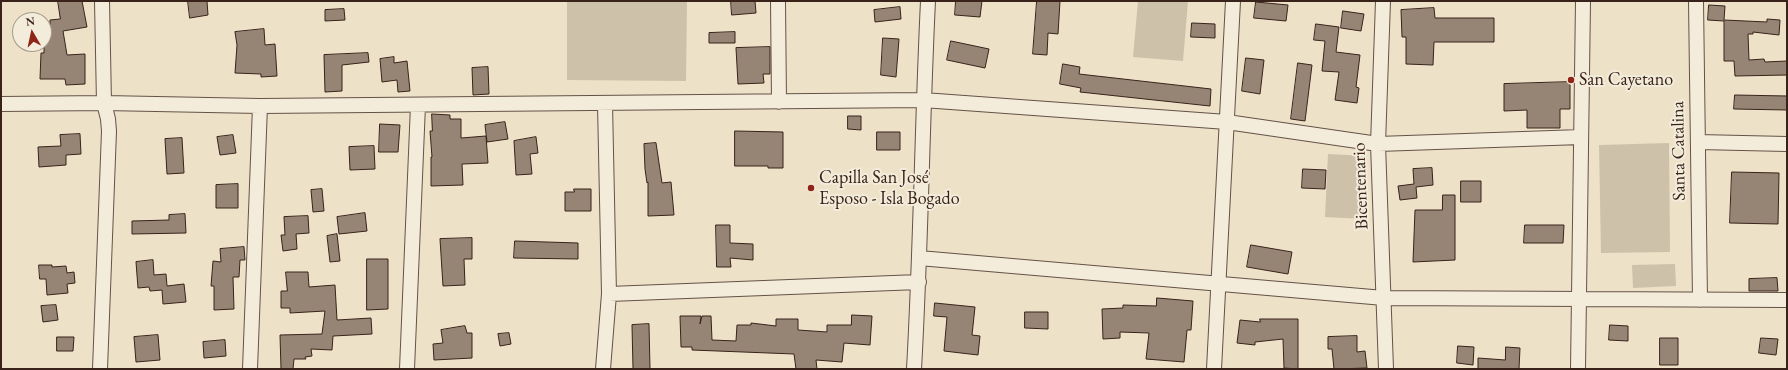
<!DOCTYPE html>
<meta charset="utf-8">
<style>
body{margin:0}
#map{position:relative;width:1788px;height:370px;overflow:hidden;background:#ede1c8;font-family:"EB Garamond",serif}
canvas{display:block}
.frame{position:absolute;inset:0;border:2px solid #38221a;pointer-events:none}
.north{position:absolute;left:12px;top:12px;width:40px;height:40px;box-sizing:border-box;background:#f3ecdb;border:1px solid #a89b8e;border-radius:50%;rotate:351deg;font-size:11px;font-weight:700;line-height:16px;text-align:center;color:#38221a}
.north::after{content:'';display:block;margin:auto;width:14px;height:18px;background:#8f2418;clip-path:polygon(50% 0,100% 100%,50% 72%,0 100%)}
</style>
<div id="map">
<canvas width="1788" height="370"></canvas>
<div class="frame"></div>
<div class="north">N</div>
</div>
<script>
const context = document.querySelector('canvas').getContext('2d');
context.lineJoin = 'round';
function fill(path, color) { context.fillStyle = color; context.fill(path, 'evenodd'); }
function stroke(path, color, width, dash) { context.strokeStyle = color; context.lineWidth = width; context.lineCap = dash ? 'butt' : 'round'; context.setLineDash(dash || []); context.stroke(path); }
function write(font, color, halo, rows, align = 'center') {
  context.font = font + ' "EB Garamond",serif'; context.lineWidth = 4; context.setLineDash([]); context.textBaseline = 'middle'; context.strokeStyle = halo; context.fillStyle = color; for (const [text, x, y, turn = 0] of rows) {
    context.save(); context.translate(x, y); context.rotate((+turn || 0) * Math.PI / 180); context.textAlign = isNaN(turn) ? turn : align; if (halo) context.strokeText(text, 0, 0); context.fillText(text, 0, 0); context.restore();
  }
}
const green = new Path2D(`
 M567,1H687L686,81L567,80Z
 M1138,1H1188L1183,61L1133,57Z
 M1669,143L1670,252L1601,253L1599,145Z
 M1328,154L1367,156L1364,219L1325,217Z
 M1675,264L1676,286L1633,288L1632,265Z`);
const building = new Path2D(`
 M58,1H82L87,27L63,31L67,55L85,54V84L66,85L65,79H40L41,53H44V29H50V20L60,19Z
 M188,1H207L208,15L190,18Z
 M731,1H755L756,13L732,15Z
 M956,1H982L980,17L955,15Z
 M1037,1H1060L1058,34L1048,33L1047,55L1033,54Z
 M1256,2L1288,5L1286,21L1254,18Z
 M1709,5L1725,6L1724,20L1767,22V19L1780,20L1779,35L1753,32V34H1748L1749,60L1764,59L1765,62L1787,61V75L1735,76L1734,61H1724V21L1708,20Z
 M900,7L901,19L875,22L874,10Z
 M1434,8L1435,18H1494V42H1434L1433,65L1406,64V37H1402L1401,10Z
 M344,9L345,20L325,21V10Z
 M1343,11L1364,14L1361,31L1341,28Z
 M1192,23L1215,24V38L1191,37Z
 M1316,24L1339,27L1336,52L1360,55L1356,87L1359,88L1357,103L1335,100L1339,72L1322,71L1325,41L1314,40Z
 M264,29L265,45L275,44L277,76L261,77V74L235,73L237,45L235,32Z
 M735,32V43H709V33Z
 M883,38L899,39L896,77L881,75Z
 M951,41L989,49L985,68L947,60Z
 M770,47V74H763L764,83L738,84L736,48Z
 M368,53L369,62L342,65V91L325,92L324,55Z
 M394,57V63L407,61L410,91L398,92L397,80L382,82L380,59Z
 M1246,58L1264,60L1260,94L1242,91Z
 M1298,63L1312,65L1305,121L1291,119Z
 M1063,64L1080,67L1079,74L1211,89L1210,106L1080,92L1081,88L1060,84Z
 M488,67L489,94L473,95L472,68Z
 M1570,82V109H1560V128H1527V110L1504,111V84Z
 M1735,95L1787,96V110L1734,109Z
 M432,114L450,115V119H461V138L486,136L488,163L462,164L463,185L431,186V157H432L430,131H432Z
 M848,116H861V130L848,129Z
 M505,122L508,139L487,142L485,125Z
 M380,124L400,125L398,152H379Z
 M735,131L783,132V168H768V166H735Z
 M877,132H900V150H877Z
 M80,134L81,154L66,155V165L39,167L38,147L61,146L60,135Z
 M233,135L236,153L220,155L217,137Z
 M536,137L538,153L530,154L532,174L516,175L514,141Z
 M182,138L184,173L167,174L165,139Z
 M656,143L662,183L671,182L674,215L648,216V182L647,183L645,169L644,144Z
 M374,146L375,169L350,170L349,147Z
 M1432,168L1433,185L1416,187L1417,198L1400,200L1398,186L1414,184L1413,169Z
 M1303,169L1326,170L1325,189L1302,188Z
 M1732,172L1779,173L1778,224L1730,223Z
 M1461,181H1481V202H1461Z
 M238,184V208H216V185Z
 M322,189L324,211L313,212L311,190Z
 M574,189H591V211H565V192H574Z
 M1443,195H1455V260L1413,262L1415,210H1442Z
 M365,213L367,231L339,234L337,217Z
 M185,214L186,233L132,234V221L169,220V215Z
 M308,216L309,233L296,234L297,249L283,251L281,235H285L284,217Z
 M716,225H730V243L753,244V260L730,258L731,267H717Z
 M1525,225H1564L1563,243H1524Z
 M337,234L340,261L330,262L327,236Z
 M472,238V259H464L465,285L443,286L440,239Z
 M515,241L578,243V259L514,258Z
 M1251,245L1292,252L1288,274L1247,267Z
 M244,247L245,260H240L239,277H233L234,309L214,310V286H211L213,261L221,262L220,249Z
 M367,259H388V309L367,310Z
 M153,260L154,275L166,274L167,286L184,284L186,302L163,304L162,290L150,291L149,287L138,288L136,262Z
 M39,265H52V267L66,266L67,273L74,272L75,283L67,284L68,293L47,295L46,279H40Z
 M286,272H308L309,287L335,285L337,320L371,318L372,334L333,336L332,350L311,349L312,356L305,357L306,359H294L293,369H281L280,335L322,334L325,311L290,313V308H281V291H287Z
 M1777,278L1778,291H1749V279Z
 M1157,298L1193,301L1191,330H1187L1184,362L1146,359L1149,333L1120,332V338L1103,339L1102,309L1123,308V305L1156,306Z
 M935,303L975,307L972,335L980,336L978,355L944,351L947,317L934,316Z
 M56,305L58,320L43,322L41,306Z
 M1025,312H1048V329L1025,328Z
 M852,315L872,316L870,345L844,343L842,362L816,360L817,369H796L794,354L692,350V347H681L680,316H701L700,324L702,316H711L712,340L736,341L737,325H751V323L776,326V319H798V330L827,332V325H851Z
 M1260,319H1298V369L1284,368L1283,339L1255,342V345L1237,343L1240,320L1260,322Z
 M649,324L650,369H633L632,325Z
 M1610,325L1628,326V341L1609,340Z
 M465,326L467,333H472V358L434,360L433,344L443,343L441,330Z
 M509,333L511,344L500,346L498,334Z
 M158,335L160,360L136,362L134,337Z
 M1357,336V352L1365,351L1367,368L1334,369L1332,349H1328V337Z
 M57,337H74L73,351H57Z
 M1660,338H1678V365H1660Z
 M1761,338L1778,339L1776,355L1759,353Z
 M225,340L226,356L204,358L203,342Z
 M1458,346L1474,347L1473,365L1457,363Z
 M1506,347L1520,348L1519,369H1478V358L1505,360Z`);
const minor = new Path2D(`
 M778,1L779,102
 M1383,1L1378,144L1386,369
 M1696,1L1700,300
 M1,104L104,103L260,106L923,100L1227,122L1378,144L1581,137
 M1698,142L1787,144
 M919,258L1384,298L1787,300
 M609,294L919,282
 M100,369L109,131L108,119L104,103L102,1
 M250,369L260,106
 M407,369L418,105
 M603,369L609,294L605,104
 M914,369C921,246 922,124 928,1
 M1214,369L1233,1
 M1578,369L1583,1`);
const markers = [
 [1571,80,4,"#8f2418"],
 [811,188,4,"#8f2418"]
];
const poiNames = [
 ["San Cayetano",1579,80],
 ["Capilla San José",819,178],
 ["Esposo - Isla Bogado",819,199]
];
const streetNames = [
 ["Santa Catalina",1679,151,-91],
 ["Bicentenario",1361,186,-92]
];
fill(green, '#cec1aa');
fill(building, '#968574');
stroke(building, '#38221a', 1);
stroke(minor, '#655246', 16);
stroke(minor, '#f3ecdb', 14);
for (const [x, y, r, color] of markers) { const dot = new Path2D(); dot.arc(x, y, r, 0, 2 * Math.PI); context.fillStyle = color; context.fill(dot); stroke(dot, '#f3ecdb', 1.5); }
write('18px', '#38221a', '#f3ecdb', poiNames, 'left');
write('18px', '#38221a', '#f3ecdb', streetNames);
</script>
